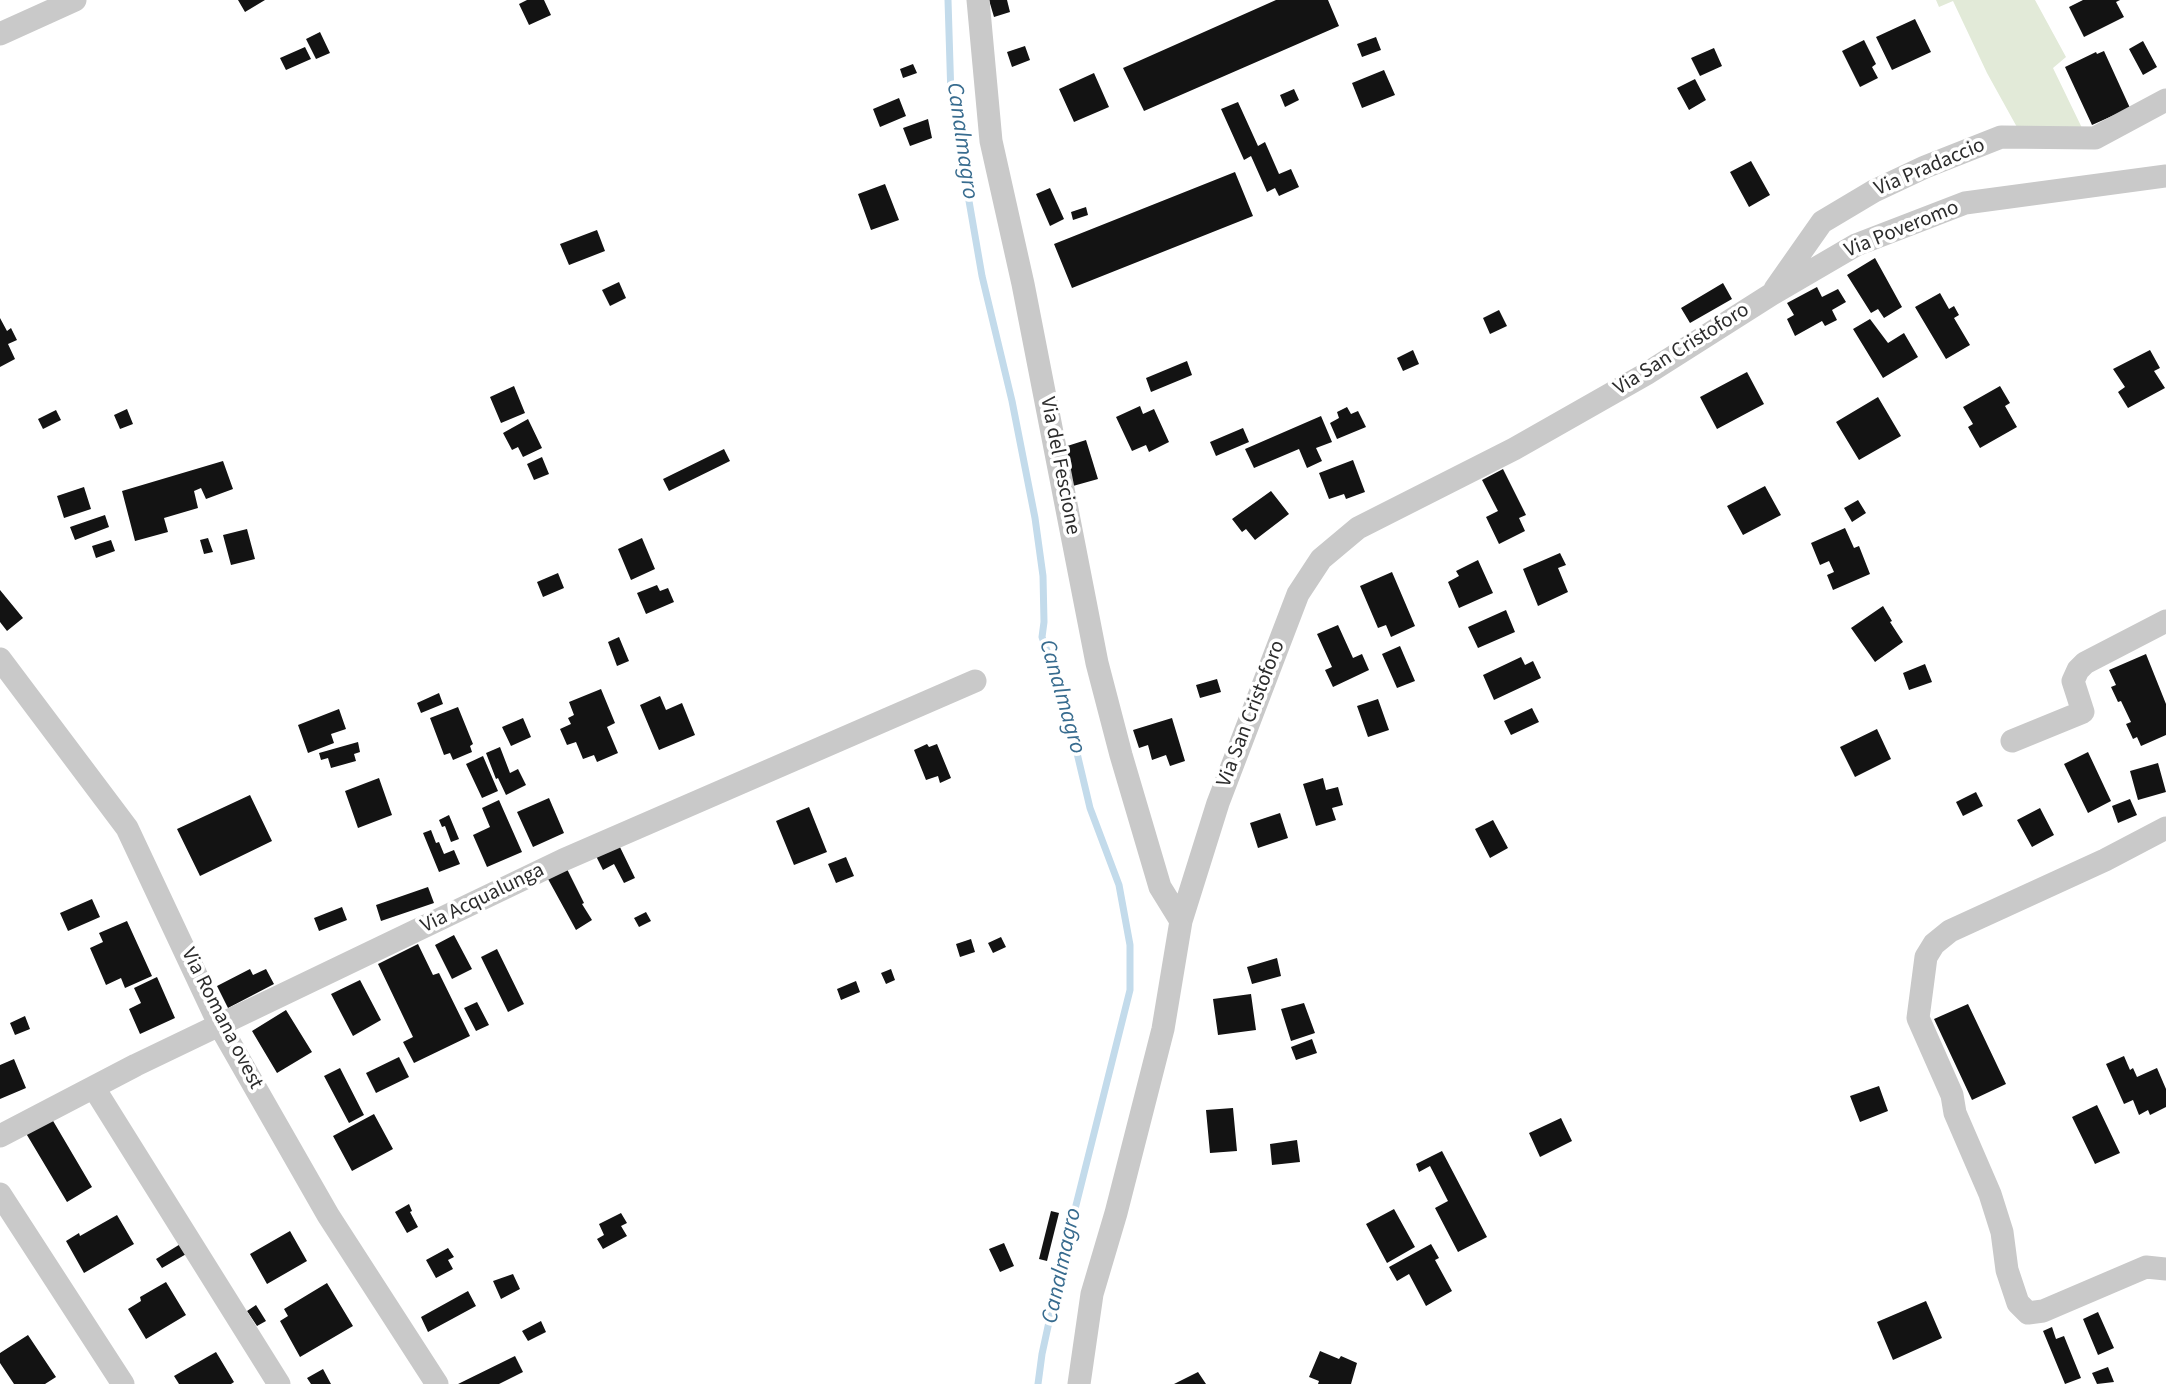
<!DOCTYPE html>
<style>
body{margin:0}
canvas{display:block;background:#fff}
</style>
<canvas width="2166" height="1384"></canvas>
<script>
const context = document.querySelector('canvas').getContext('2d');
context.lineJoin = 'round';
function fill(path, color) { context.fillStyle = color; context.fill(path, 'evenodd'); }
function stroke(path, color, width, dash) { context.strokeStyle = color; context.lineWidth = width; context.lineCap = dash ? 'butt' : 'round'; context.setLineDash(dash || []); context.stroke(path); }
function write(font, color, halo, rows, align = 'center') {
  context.font = font + ' "Source Sans 3",sans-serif'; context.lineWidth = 7; context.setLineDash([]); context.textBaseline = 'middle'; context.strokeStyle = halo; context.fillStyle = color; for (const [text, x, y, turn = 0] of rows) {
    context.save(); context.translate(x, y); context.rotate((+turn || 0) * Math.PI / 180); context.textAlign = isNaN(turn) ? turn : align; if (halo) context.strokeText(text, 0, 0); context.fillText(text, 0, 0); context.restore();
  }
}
const green = new Path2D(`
 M1936,0H2035L2066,57L2053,68L2082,128L2018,129L1987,73L1953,1L1939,7Z`);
const stream = new Path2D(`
 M948,0L951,97L982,276L1012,401L1035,518L1043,576L1044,622L1042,637L1063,694L1090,808L1119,885L1130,945V990L1064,1253L1042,1354L1038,1384`);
const building = new Path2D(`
 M238,0H265L245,12Z
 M527,0H544L551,15L529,25L519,4Z
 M989,0H1007L1010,12L994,17Z
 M1276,0H1328L1339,26L1144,111L1123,68Z
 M2083,0H2120L2116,2L2124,17L2084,37L2069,7Z
 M1915,19L1931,52L1892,70L1876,37Z
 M320,32L330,53L316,59L306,39Z
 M1376,37L1381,50L1362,57L1357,44Z
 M1864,40L1876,64L1872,67L1878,78L1860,87L1842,51Z
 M2143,41L2157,67L2143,75L2129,49Z
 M1025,46L1030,60L1012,67L1007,52Z
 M305,47L311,59L286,70L280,58Z
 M1714,48L1722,66L1700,76L1691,58Z
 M2104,51L2130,108L2092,125L2065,67L2096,52L2097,54Z
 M913,64L917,73L903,78L900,69Z
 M1384,70L1395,95L1362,108L1352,83Z
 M1094,73L1109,107L1074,122L1059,89Z
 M1695,79L1706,100L1689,110L1677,88Z
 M1294,89L1299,100L1285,107L1280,95Z
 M899,98L906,116L880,127L873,109Z
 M1238,102L1258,146L1265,142L1279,174L1291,169L1299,187L1279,196L1275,188L1267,192L1251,156L1244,160L1221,109Z
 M928,119L932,138L910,146L903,128Z
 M1751,161L1770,195L1749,207L1730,172Z
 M1235,172L1253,216L1072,288L1054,244Z
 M885,184L899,220L871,230L858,194Z
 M1050,188L1064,219L1050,226L1036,194Z
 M1086,207L1088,215L1073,220L1071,212Z
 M597,230L605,251L569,265L560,244Z
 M1875,258L1902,307L1884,318L1878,309L1871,313L1847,275Z
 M619,282L626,298L610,306L602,290Z
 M1723,283L1732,299L1690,323L1681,308Z
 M1817,287L1822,297L1838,289L1846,302L1832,310L1837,320L1825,326L1822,321L1795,336L1787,319L1794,315L1787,303Z
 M1940,293L1949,309L1954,306L1959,315L1954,318L1970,345L1946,359L1915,307Z
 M1499,310L1507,326L1490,334L1483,318Z
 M0,318L7,331L11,328L17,340L8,344L15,359L0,367Z
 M1870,319L1888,343L1904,333L1918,357L1883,378L1853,329Z
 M1413,350L1419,364L1403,371L1397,358Z
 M2150,350L2160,368L2154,371L2165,388L2128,408L2118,392L2125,387L2113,369Z
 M1187,361L1192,375L1151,392L1146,378Z
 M1747,372L1764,404L1717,429L1700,397Z
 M514,386L525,413L501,423L490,397Z
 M2000,386L2010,403L2005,406L2017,427L1980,448L1968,427L1973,424L1963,407Z
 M1878,397L1901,436L1859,460L1836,422Z
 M1140,406L1143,414L1154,409L1169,442L1149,452L1146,445L1132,451L1116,417Z
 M1347,407L1351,414L1358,411L1366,427L1337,439L1330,423L1339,418L1337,412Z
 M127,409L133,424L120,429L114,415Z
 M56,410L61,420L43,429L38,419Z
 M1321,416L1332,442L1316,448L1322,461L1307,468L1299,449L1254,468L1245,449Z
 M528,419L542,448L523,457L518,447L512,450L503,433Z
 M1243,428L1249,442L1216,456L1210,442Z
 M1086,440L1098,479L1073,486L1061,448Z
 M724,449L730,461L669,491L663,479Z
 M542,457L549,474L534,480L527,464Z
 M1353,460L1365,492L1346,499L1344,494L1329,499L1319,473Z
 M223,461L233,489L206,499L201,488L194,491L198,508L164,518L168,532L135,541L122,491Z
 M1503,469L1526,515L1519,518L1525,531L1499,544L1486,517L1498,511L1482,480Z
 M1765,486L1781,515L1743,535L1727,506Z
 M84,487L91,509L64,518L57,496Z
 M1271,491L1289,514L1255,540L1246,529L1242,532L1232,519Z
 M1858,500L1866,513L1852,522L1844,508Z
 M105,515L109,527L75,540L70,527Z
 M1845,528L1854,548L1859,546L1870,574L1833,590L1827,575L1834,572L1829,561L1820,565L1811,543Z
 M247,529L255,559L231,565L223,535Z
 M208,538L213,552L204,554L200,540Z
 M642,538L655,569L631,580L618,549Z
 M111,540L115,551L96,558L92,546Z
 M1560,553L1566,565L1558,568L1568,592L1538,606L1523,569Z
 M1478,560L1493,593L1459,608L1448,582L1459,576L1456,571Z
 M1392,572L1415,626L1391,637L1386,625L1378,628L1360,586Z
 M558,573L564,588L543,597L537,582Z
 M657,585L660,591L668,588L674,602L646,614L637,593Z
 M0,590L23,618L7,631L0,622Z
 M1883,606L1892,621L1890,622L1903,642L1875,662L1851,628Z
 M1506,610L1515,632L1478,648L1468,627Z
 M1338,625L1353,658L1362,654L1369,670L1333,687L1325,670L1332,667L1317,634Z
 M619,637L629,661L617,666L608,642Z
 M1400,646L1415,681L1397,688L1382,654Z
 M2146,654L2166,704V735L2141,746L2137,737L2133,739L2126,724L2131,722L2121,701L2118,702L2111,687L2116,685L2109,670Z
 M1521,657L1525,665L1533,661L1541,678L1494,700L1483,675Z
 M1925,664L1932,682L1909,690L1903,673Z
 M1217,679L1221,692L1200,698L1196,685Z
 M601,689L615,723L607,727L618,753L597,762L594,755L583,759L576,742L567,745L560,729L571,724L568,718L574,715L569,702Z
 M439,693L443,704L421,713L417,703Z
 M660,696L666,710L682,703L695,735L659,750L640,705Z
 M1378,699L1389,730L1368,737L1357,706Z
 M458,707L473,744L470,746L472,752L453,760L450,753L444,755L430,718Z
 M1532,708L1539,722L1511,735L1504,721Z
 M339,709L346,729L331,734L334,743L308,753L298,725Z
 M523,718L531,737L511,746L502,727Z
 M1172,718L1185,761L1170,766L1166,755L1152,760L1148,745L1139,748L1133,730Z
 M1877,729L1891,759L1855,777L1840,747Z
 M358,742L360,752L354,754L356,761L331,768L328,758L321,760L319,753Z
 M927,744L929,747L937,744L951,778L940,783L938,776L926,780L914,750Z
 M500,747L510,773L518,769L526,785L506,795L498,778L496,779L486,753Z
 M2088,752L2111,801L2088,813L2064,764Z
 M483,756L498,791L482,798L466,764Z
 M2158,763L2166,792L2138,800L2130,771Z
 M379,778L392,815L358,828L345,791Z
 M1323,778L1326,790L1338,787L1343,805L1332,808L1336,820L1316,826L1303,784Z
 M1976,792L1983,806L1963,816L1956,802Z
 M250,795L272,841L200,876L177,829Z
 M549,798L564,833L533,847L517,812Z
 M2130,799L2137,815L2118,823L2112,806Z
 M499,800L522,852L487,867L473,835L490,827L482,808Z
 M809,807L827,852L794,865L776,821Z
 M2040,808L2054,835L2032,847L2017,820Z
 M1280,813L1288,838L1258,848L1250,823Z
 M449,815L459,839L451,842L445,826L442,827L439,820Z
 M1493,820L1508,848L1490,858L1475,829Z
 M431,830L436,843L439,842L444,854L454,850L460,864L439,872L423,833Z
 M618,843L635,878L624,883L614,864L603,870L595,854Z
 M846,857L854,876L836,883L828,864Z
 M567,869L584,903L582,904L592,920L576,930L548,879Z
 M428,887L434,903L381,921L376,905Z
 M92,899L100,917L68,931L60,913Z
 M342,907L347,920L319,931L314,918Z
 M646,912L651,921L639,927L634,918Z
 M127,921L152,976L125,988L121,978L106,985L90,948L103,942L99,933Z
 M454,935L472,969L452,979L435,945Z
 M1001,937L1006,947L993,953L988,943Z
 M971,939L975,952L960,957L956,944Z
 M418,944L433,975L439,973L470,1036L414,1063L403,1042L413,1037L378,964Z
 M497,949L524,1004L508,1012L481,957Z
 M1277,958L1281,976L1252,984L1247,967Z
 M250,969L253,975L266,969L274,984L228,1008L217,986Z
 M891,969L895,980L886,984L881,973Z
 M157,977L175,1018L140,1034L129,1009L141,1003L134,988Z
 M360,980L381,1020L353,1036L331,994Z
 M856,981L860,992L841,1000L837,989Z
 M1251,994L1256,1030L1218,1035L1213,999Z
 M477,1002L489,1025L476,1031L464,1008Z
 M1304,1003L1315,1033L1291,1041L1281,1009Z
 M1968,1004L2006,1084L1972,1100L1934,1019Z
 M286,1010L312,1052L277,1073L252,1031Z
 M25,1016L30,1029L15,1035L10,1023Z
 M1312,1039L1317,1053L1296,1060L1291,1047Z
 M2124,1056L2130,1070L2133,1068L2137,1077L2157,1068L2166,1089V1107L2150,1115L2148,1110L2139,1115L2133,1100L2124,1104L2106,1064Z
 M399,1057L409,1077L376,1093L366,1073Z
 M14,1059L26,1088L0,1099V1065Z
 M340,1068L364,1115L349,1123L324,1076Z
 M1879,1086L1888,1111L1860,1122L1850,1096Z
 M2097,1105L2120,1153L2095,1164L2072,1117Z
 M1233,1108L1237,1151L1210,1153L1206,1110Z
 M49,1114L92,1187L67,1202L24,1130Z
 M374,1114L393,1149L352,1171L333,1136Z
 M1561,1118L1572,1141L1540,1157L1529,1133Z
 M1297,1140L1300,1162L1272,1165L1270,1144Z
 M1442,1151L1487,1237L1458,1252L1435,1208L1448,1201L1430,1166L1419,1172L1416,1164Z
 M409,1204L412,1211L410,1212L418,1227L407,1233L395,1212Z
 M1394,1209L1415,1247L1387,1263L1366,1224Z
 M1051,1211L1059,1213L1047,1261L1039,1259Z
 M621,1213L627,1223L621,1226L627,1236L603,1249L597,1239L604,1235L599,1224Z
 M117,1215L134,1244L84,1273L66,1241L79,1233L80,1236Z
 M290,1231L307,1261L267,1284L250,1254Z
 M182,1243L188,1253L162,1268L156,1259Z
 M1004,1243L1014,1266L1000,1272L989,1249Z
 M1431,1244L1439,1258L1435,1260L1452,1291L1426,1306L1409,1274L1397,1281L1389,1267Z
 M448,1248L454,1257L448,1260L453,1269L436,1278L426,1260Z
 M513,1274L520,1289L501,1299L493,1281Z
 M166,1282L186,1315L146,1339L128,1309L141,1301L140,1297Z
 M327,1283L353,1326L300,1357L280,1321L288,1316L284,1309Z
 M468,1291L476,1306L428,1332L421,1317Z
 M1926,1301L1942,1338L1893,1360L1877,1322Z
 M256,1305L266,1321L257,1326L247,1311Z
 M2098,1312L2114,1348L2098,1355L2083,1319Z
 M541,1321L546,1332L528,1341L522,1331Z
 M2052,1327L2056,1339L2064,1336L2081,1378L2065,1384L2043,1331Z
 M28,1335L56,1377L45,1384H14L0,1363V1353Z
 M1320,1351L1339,1359L1341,1356L1357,1363L1351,1384H1318L1319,1381L1309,1377Z
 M216,1352L234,1382L231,1384H179L174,1376Z
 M515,1356L523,1372L499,1384H458Z
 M2108,1367L2114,1382L2097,1384L2092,1373Z
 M323,1369L331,1384H311L307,1378Z
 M1198,1372L1206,1384H1174Z`);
const minor = new Path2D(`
 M978,0L991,141L1023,284L1097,663L1121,755L1160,887L1181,921
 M0,34L75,0
 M1775,289L1822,222L1874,191L1925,167L2001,137L2095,138L2166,100
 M0,659L127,828L220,1026L328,1215L437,1384
 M2012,741L2083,712L2073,681L2078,670L2085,663L2166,621
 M2166,828L2105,860L1950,931L1934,944L1926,957L1918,1018L1952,1095L1955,1113L1990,1194L2002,1232L2007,1270L2018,1303L2028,1313L2043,1311L2146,1267L2166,1269
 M94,1088L279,1384
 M0,1136L136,1065L563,860L975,681
 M0,1194L123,1384
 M1079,1384L1092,1294L1116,1213L1163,1029L1181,921L1218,803L1298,594L1321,559L1358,528L1514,449L1646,374L1772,294L1856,245L1965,203L2166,176`);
const streetNames = [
 ["Via Pradaccio",1930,168,-23],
 ["Via Poveromo",1902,230,-22],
 ["Via San Cristoforo",1682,350,-32],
 ["Via del Fescione",1059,466,79],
 ["Via San Cristoforo",1252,714,-69],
 ["Via Acqualunga",483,899,-26],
 ["Via Romana ovest",221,1019,63]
];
const waterNames = [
 ["Canalmagro",961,141,82],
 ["Canalmagro",1061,697,74],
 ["Canalmagro",1063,1266,-78]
];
fill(green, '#e2ead8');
stroke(stream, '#c3dbeb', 7);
fill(building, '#131313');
stroke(minor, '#c9c9c9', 23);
write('21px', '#2c2c2c', '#fff', streetNames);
write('italic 23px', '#386c8f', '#fff', waterNames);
</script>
